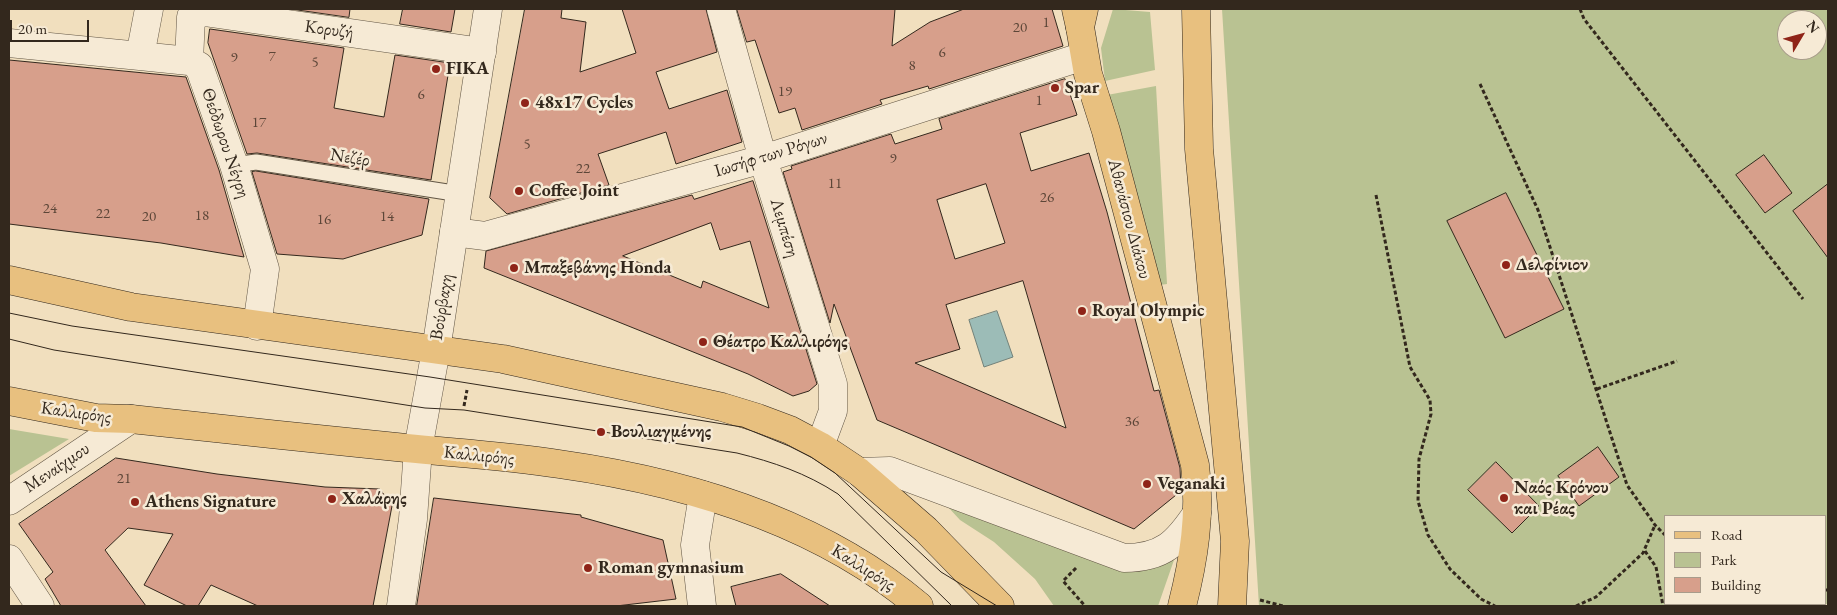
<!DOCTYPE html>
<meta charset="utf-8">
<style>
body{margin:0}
#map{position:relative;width:1837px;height:615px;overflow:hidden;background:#f1dfbe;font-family:"EB Garamond",serif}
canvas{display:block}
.frame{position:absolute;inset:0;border:10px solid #33281d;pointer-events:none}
.legend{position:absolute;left:1664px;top:515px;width:162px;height:90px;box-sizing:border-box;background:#f6ead5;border:1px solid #a89c8b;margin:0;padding:6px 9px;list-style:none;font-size:15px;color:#33281d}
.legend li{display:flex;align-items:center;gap:10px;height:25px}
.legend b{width:25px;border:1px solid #a89c8b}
.north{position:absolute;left:1777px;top:10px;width:50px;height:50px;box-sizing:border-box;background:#f6ead5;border:1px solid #a89c8b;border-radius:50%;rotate:53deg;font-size:14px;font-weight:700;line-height:20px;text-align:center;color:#33281d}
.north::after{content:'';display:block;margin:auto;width:18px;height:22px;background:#8f2418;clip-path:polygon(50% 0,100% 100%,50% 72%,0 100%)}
.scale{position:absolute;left:10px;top:20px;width:79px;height:22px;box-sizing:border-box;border:2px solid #33281d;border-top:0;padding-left:6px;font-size:15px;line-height:18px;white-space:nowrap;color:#33281d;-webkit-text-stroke:4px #f6ead5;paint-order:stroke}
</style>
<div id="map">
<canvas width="1837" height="615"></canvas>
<div class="frame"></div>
<ul class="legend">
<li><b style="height:6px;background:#e8c07f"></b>Road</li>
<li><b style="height:14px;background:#b9c292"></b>Park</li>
<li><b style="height:14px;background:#d79f8b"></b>Building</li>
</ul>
<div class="north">N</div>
<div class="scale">20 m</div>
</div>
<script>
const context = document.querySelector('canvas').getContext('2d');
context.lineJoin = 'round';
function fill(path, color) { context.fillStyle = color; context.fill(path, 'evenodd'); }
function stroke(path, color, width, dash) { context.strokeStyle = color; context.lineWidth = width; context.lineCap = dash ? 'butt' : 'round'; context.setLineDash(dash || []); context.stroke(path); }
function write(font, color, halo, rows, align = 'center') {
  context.font = font + ' "EB Garamond",serif'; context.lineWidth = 5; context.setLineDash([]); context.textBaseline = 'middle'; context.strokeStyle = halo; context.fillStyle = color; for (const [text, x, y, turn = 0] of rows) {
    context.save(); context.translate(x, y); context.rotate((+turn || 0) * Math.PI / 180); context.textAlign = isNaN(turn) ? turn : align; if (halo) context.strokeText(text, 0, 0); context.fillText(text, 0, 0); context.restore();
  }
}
const green = new Path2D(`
 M1113,9L1150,12L1155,70L1105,81L1101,48Z
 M1222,9H1828V603L1824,606H1259ZM1787,20H1817V50H1787ZM1666,516H1826V604H1666Z
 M1156,86L1167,284L1160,285L1107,95Z
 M9,429L69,439L9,476Z
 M943,490L1121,572C1139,569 1156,562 1174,560L1158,606H1054L1035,579L994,542L960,520L937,495Z`);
const water = new Path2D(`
 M997,311L1013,357L984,367L969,320Z`);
const building = new Path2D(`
 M291,9H350L349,17Z
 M403,9H455L451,32L400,24Z
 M525,9H562L561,18L586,22L580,72L636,53L622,9H706L717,52L656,72L669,109L727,90L742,142L676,164L666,132L598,154L609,185L507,214L490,198Z
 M737,9H895L892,46L930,22L964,9H1052L1063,46L929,89L928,86L880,100L882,104L802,130L795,108L779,113L755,40L747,42Z
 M210,29L344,48L334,108L384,117L395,55L450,63L431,180L257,153L247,154L208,43Z
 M9,60L186,77L219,170L244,257L161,243L9,224Z
 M1065,79L1077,115L1020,133L1031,171L1089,153L1107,212L1154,391L1159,390L1180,468L1181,491L1134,529L877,420L834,304L830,323L783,172L792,169L791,166L891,134L895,144L942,129L939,119ZM986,184L1005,243L955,259L937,200ZM1023,281L1066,428L915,363L960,349L946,305Z
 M1764,155L1792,193L1765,213L1736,175Z
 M256,171L429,199L422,235L343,259L277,254L252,172Z
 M753,181L817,384L809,391L793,396L748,374L484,268L486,251L692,195L694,199ZM711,223L720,250L750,241L769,308L703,281L701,288L623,256Z
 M1828,184V258L1793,211Z
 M1506,193L1564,309L1505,338L1447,221Z
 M1598,447L1619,477L1579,506L1558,476Z
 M116,458L217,474L325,487L380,489L392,506L373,606H258L211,585L198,606H187L144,585L173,534L128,528L105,550L146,606H61L45,579L53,572L19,524Z
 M1496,462L1539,506L1512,533L1468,490Z
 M434,498L581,515V517L663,540L676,599L616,606H417Z
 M781,574L830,606H736L731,587Z`);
const path = new Path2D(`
 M1580,9L1584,19L1803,299
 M1480,84L1538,210L1627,485L1655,525L1666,536
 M1376,195L1410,367L1430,400L1431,414L1419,459L1418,501L1428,535L1450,569L1481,599L1495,606
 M1597,389L1677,361
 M464,406L467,390
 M1645,551L1656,567L1663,606
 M1076,568L1063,581L1085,606
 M1826,590H1828
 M1260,600L1283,606
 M1576,606L1596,597L1643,553L1655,525`);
const service = new Path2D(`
 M234,165L256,162L460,194`);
const minor = new Path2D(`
 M149,9L140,56L189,61L199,66L234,165L265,269L257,326
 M721,9L763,159L833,384V411L820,446
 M9,43L140,56
 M189,61L191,17L204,12L482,52
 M454,232L485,236L763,159L1084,56
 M859,472L890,471L1124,558C1163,558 1177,543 1197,513
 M9,501L131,419
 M9,559L40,606
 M702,606L695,545L703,495`);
const tertiary = new Path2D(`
 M401,606L413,519L418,449L436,350L488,9`);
const primary = new Path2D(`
 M1084,9L1080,27L1088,74L1106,131L1195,465C1201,514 1194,559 1182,606
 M1196,9L1199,149L1235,541L1232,606
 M9,280L131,307L503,359L722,407L758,418L790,430L820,446L859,472L926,530L1000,606
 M9,401L96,418L131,419C223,429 314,439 406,448C457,453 508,456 559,464C686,482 819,521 919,606`);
const trunk = new Path2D(`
 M1076,9L1080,27`);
const tram = new Path2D(`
 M9,313L72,326L430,377L742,427L789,446L811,457L835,473L941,572L997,606
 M9,339L54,350L425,408L464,410L737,453C773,462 806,473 838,494L952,606`);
const markers = [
 [436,69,5,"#8f2418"],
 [1055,88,5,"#8f2418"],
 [525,103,5,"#8f2418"],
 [519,191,5,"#8f2418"],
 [1506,265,5,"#8f2418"],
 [514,268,5,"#8f2418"],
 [1082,311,5,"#8f2418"],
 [703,342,5,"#8f2418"],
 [601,432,5,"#8f2418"],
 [1147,484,5,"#8f2418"],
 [1504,498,5,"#8f2418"],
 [332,499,5,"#8f2418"],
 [135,502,5,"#8f2418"],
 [588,568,5,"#8f2418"]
];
const numberNames = [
 ["1",1046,23],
 ["20",1020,28],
 ["6",942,53],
 ["7",272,57],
 ["9",234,58],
 ["5",315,63],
 ["8",912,66],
 ["19",785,92],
 ["6",421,95],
 ["1",1039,101],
 ["17",259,123],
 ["5",527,145],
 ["9",893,159],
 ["22",583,169],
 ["11",835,184],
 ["26",1047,198],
 ["24",50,209],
 ["22",103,214],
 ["18",202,216],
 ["20",149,217],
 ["14",387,217],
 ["16",324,220],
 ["36",1132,422],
 ["21",124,479]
];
const streetNames = [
 ["Κορυζή",329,30,8],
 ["Θεόδωρου Νέγρη",225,143,71],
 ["Ιωσήφ των Ρόγων",771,155,-17],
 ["Νεζέρ",350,158,9],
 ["Αθανάσιου Διάκου",1129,219,75],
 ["Λεμπέση",784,228,73],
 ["Βούρβαχη",442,307,-81],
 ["Καλλιρόης",76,413,8],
 ["Καλλιρόης",479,456,6],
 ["Μεναίχμου",57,468,-34],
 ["Καλλιρόης",863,568,32]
];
const poiNames = [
 ["FIKA",446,69],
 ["Spar",1065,88],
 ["48x17 Cycles",535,103],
 ["Coffee Joint",529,191],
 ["Δελφίνιον",1516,265],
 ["Μπαξεβάνης Honda",524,268],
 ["Royal Olympic",1092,311],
 ["Θέατρο Καλλιρόης",713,342],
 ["Βουλιαγμένης",611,432],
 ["Veganaki",1157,484],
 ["Ναός Κρόνου",1514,488],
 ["και Ρέας",1514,509],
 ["Χαλάρης",342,499],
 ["Athens Signature",145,502],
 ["Roman gymnasium",598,568]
];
fill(green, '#b9c292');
fill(water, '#9cbcb7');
stroke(water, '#728179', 1);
fill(building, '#d79f8b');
stroke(building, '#33281d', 1);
stroke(service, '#625645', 17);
stroke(minor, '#625645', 29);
stroke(tertiary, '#625645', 29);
stroke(primary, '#33281d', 29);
stroke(trunk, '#33281d', 29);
stroke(path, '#33281d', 3, [4, 2.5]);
stroke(service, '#f6ead5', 15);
stroke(minor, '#f6ead5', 28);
stroke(tertiary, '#f6ead5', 28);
stroke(primary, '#e8c07f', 28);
stroke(trunk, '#e8c07f', 28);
stroke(tram, '#33281d', 1);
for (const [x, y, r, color] of markers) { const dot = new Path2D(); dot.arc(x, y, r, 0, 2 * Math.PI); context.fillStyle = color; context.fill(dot); stroke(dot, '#f6ead5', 2); }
write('15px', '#5c4638', null, numberNames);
write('18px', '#33281d', '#f6ead5', streetNames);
write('bold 18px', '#33281d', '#f6ead5', poiNames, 'left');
</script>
